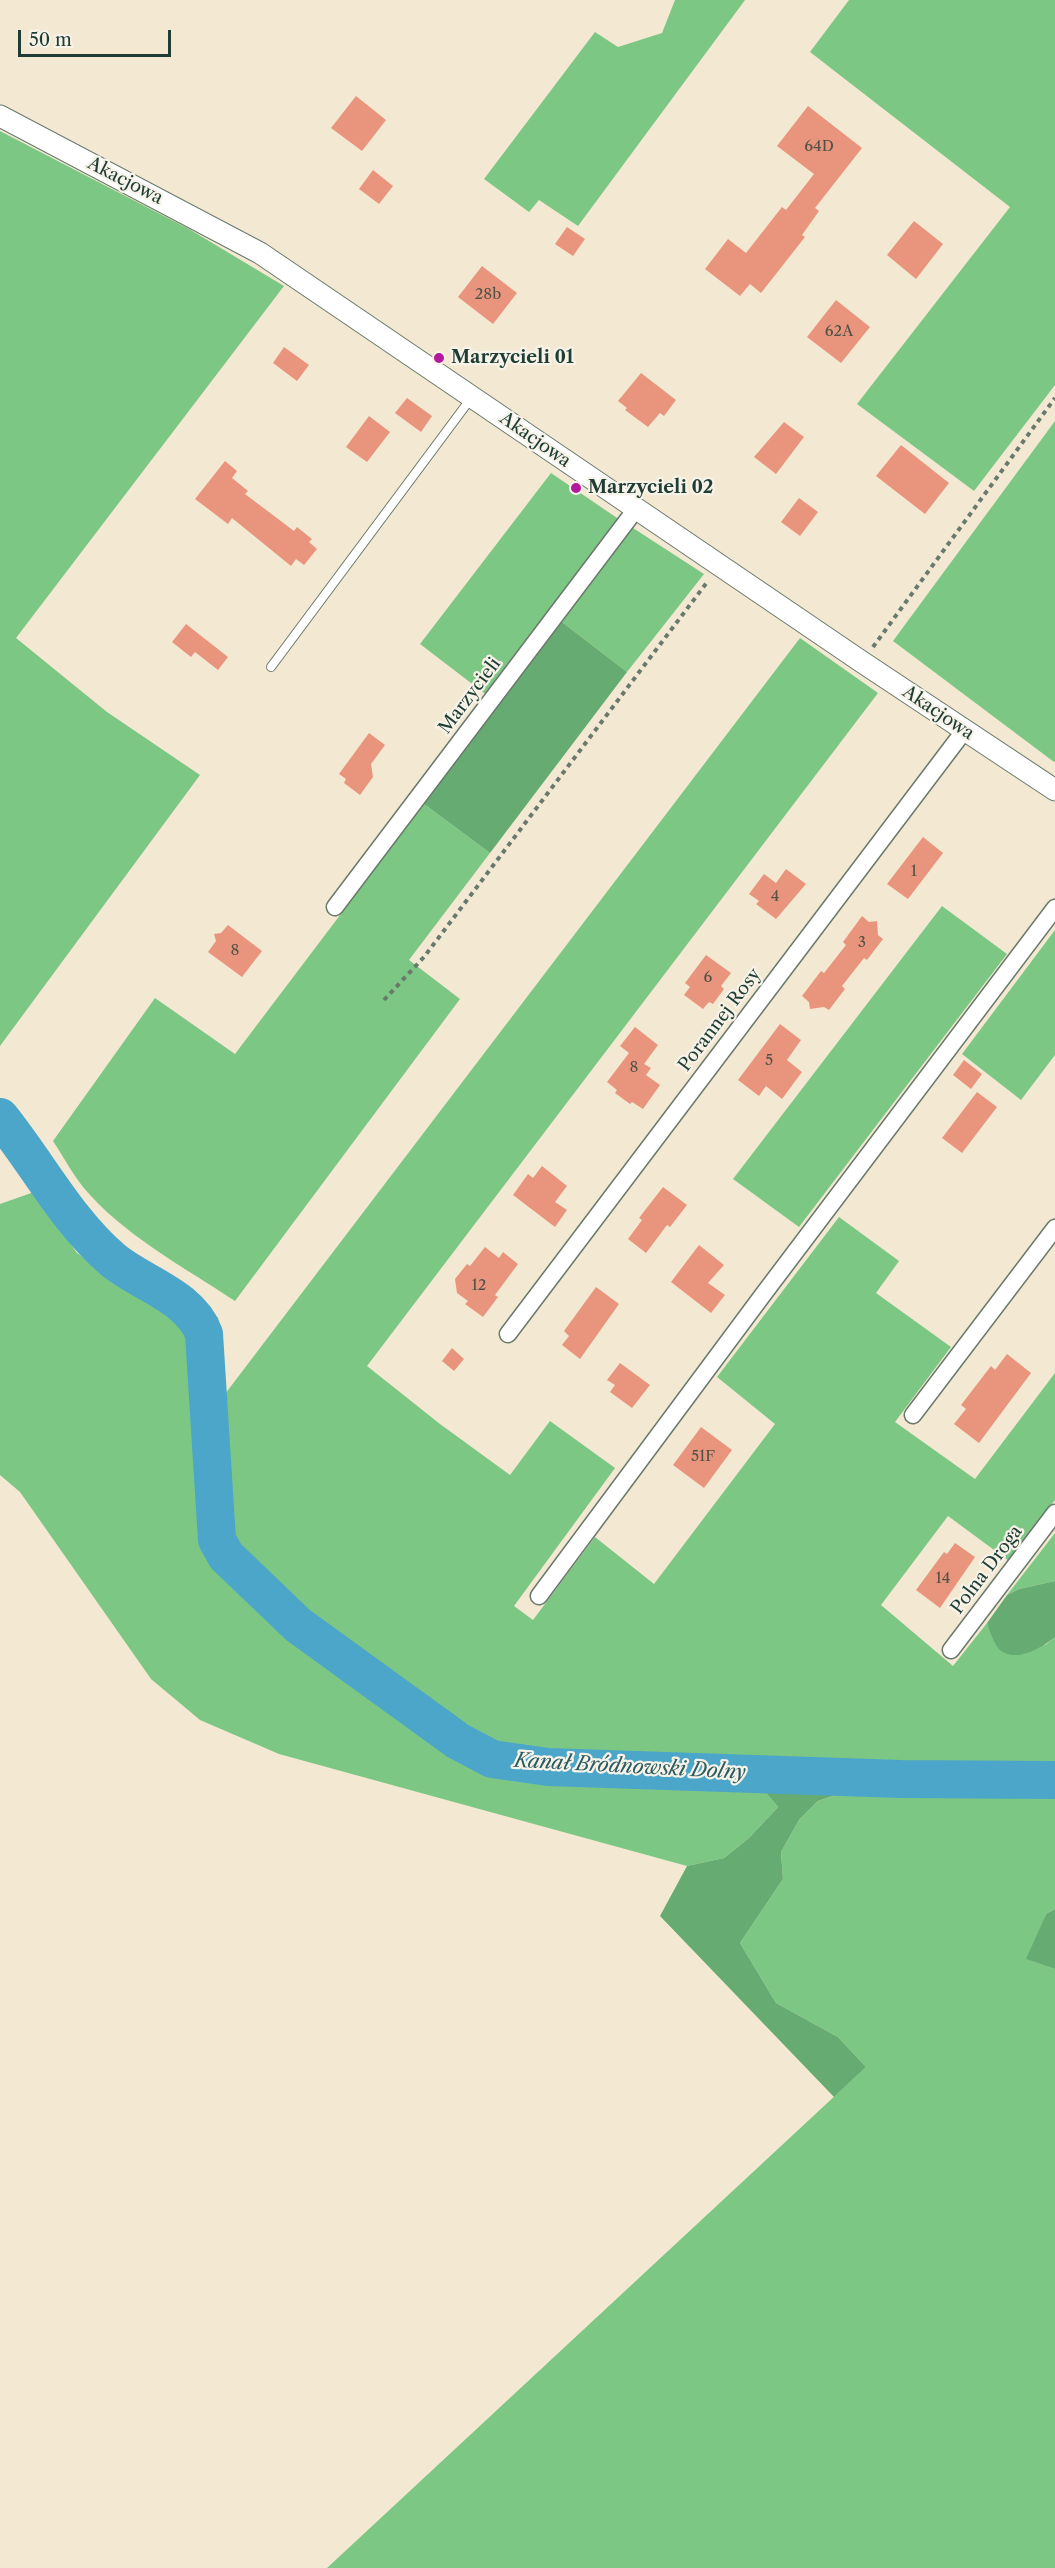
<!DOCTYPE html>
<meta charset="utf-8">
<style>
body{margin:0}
#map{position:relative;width:1055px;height:2568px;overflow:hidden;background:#f3e8d2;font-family:"Libre Caslon Text",serif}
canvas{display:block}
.scale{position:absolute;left:18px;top:30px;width:153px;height:27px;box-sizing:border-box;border:3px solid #1f3d34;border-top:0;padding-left:8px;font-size:18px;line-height:21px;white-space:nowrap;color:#1f3d34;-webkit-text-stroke:4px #f7f3e8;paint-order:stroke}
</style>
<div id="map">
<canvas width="1055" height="2568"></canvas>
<div class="scale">50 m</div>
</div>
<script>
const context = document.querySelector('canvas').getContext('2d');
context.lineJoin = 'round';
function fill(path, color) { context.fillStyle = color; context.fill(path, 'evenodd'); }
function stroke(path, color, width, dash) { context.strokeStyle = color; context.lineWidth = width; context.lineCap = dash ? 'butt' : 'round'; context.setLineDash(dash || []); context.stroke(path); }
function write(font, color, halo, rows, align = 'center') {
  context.font = font + ' "Libre Caslon Text",serif'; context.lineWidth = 4.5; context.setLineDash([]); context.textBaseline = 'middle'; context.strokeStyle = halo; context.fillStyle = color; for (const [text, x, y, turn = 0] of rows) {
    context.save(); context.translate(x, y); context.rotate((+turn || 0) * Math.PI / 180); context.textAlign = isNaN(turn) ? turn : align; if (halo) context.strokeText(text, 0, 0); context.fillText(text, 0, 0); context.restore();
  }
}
const green = new Path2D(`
 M675,0H745L578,226L539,200L529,212L484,179L595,32L618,47L662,33Z
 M849,0H1055V385L974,491L857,404L1010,207L810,52Z
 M0,131L189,229L284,286L16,638L107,712L200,775L0,1046Z
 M1055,421V761L1054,762L893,641Z
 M551,473L620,520L488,696L420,644Z
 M633,528L704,574L627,672L562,622Z
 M800,638L878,693L367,1366L440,1424L510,1475L550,1421L615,1468L514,1606L533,1620L595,1537L654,1584L775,1424L717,1377L839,1217L899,1261L876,1293L951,1347L895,1422L975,1479L1055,1373V1500L1009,1561L948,1516L881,1605L953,1666L987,1623L1000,1649L1045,1645L1055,1637V1909L1046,1914L1027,1959L1055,1969V2568H327L866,2067L838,2037L776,2003L740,1943L783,1879L781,1852L799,1820L818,1801L843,1793L763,1789L778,1807L749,1838L724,1858L687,1866L279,1754L200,1720L151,1679L20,1492L0,1475V1204L34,1192L77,1253L191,1332L218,1317L225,1394Z
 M424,804L490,853L409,960L460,999L235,1301C184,1267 123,1235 83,1187C72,1173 63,1156 53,1141L155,998L235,1054Z
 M942,906L1007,954L799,1227L733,1179Z
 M1055,930V1055L1021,1100L962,1054Z
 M1055,1533V1581L1019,1589L1007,1595Z`);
const forest = new Path2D(`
 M562,622L627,672L490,853L424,804Z
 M1055,1581V1637C1042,1648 1014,1664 999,1649C993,1642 990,1631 987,1623L1007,1595L1019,1589Z
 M762,1788L845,1792L818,1801L799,1820L781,1852L783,1879L740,1943L776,2003L838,2037L866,2067L834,2097L660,1916L687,1866L724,1858L749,1838L778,1807Z
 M1055,1909V1969L1026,1959L1046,1914Z`);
const river = new Path2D(`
 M0,1117C38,1164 67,1221 113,1260C142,1284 190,1296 204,1334L217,1540L226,1556L298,1625L458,1741L492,1759L548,1767L901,1779L1055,1780`);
const building = new Path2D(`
 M356,96L386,120L362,151L331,128Z
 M808,106L862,148L815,208L819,211L802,235L805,237L761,293L750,284L740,296L705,269L728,239L746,253L782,207L786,210L814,174L777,146Z
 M373,170L393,186L379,204L359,189Z
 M914,221L943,244L916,279L887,255Z
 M567,227L585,239L573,256L555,244Z
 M482,266L517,293L493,324L458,297Z
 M836,300L870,327L841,363L807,337Z
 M284,347L309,365L297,381L273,363Z
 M641,373L676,400L664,416L660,413L648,427L625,410L627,408L618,401Z
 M407,398L432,416L421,432L395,413Z
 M369,416L390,432L367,462L346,447Z
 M784,422L804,437L776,474L754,457Z
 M901,445L949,483L925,514L876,476Z
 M225,461L237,471L232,478L248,491L245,494L294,531L297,527L312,539L309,542L317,549L304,565L296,559L291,566L232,518L228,524L195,499Z
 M799,498L818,512L800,536L781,522Z
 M186,624L228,657L218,670L195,652L191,657L172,642Z
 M369,733L385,745L371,764L373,777L360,795L344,783L346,779L339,774Z
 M923,837L943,853L908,899L887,884Z
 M786,869L806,884L776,919L756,904L759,901L749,894L764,874L776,883Z
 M862,916L869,922L877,921L878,935L883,939L867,960L864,958L842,986L845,989L829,1010L824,1007L810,1009L809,1002L802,996L821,971L824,973L846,945L843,942Z
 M228,925L262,951L242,977L208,952L216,941L214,934L221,933Z
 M706,955L731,973L721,986L724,989L713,1004L709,1002L703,1009L684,995L690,987L685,983Z
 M780,1024L801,1040L787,1060L802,1072L782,1099L766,1086L759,1096L738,1080Z
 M635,1027L658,1045L644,1064L651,1068L646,1075L660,1085L643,1109L632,1102L630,1104L615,1093L617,1090L607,1082L629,1053L620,1046Z
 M964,1060L982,1074L971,1089L953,1075Z
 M977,1092L997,1107L962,1153L942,1138Z
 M542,1166L567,1186L555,1202L567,1210L555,1227L513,1195L528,1174L533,1178Z
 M663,1187L687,1205L670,1227L667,1225L646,1253L628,1239L642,1220L639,1218Z
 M699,1245L724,1265L708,1283L725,1295L711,1313L671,1282Z
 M485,1247L499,1258L503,1252L518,1264L495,1295L498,1297L483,1317L465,1304L468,1301L457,1293L455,1279L467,1264L470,1266Z
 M596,1287L619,1304L580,1359L562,1345L569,1336L564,1331Z
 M452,1348L464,1359L454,1371L442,1361Z
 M1007,1354L1031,1373L979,1443L954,1424L966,1409L961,1405L991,1366L995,1370Z
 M620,1363L650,1385L632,1408L610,1392L615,1385L607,1380Z
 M701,1427L732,1450L704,1488L673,1465Z
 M955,1543L975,1557L940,1608L916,1590L944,1552L947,1554Z`);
const path = new Path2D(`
 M873,647L1055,398
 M384,1000L424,957L708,581`);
const service = new Path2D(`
 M271,667L472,397`);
const minor = new Path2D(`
 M335,907L636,509
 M508,1334L964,731
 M913,1415L1055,1228
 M539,1596L762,1296L1055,908
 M951,1650L1055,1513`);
const tertiary = new Path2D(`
 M0,116L260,253L862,662L1055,790`);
const markers = [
 [439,358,6,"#b5179e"],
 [576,488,6,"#b5179e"]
];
const numberNames = [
 ["64D",819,147],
 ["28b",488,295],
 ["62A",839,332],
 ["1",914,872],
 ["4",775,897],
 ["3",862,943],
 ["8",235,951],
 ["6",708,978],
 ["5",769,1061],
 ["8",634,1068],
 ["12",479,1286],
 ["51F",703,1457],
 ["14",943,1579]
];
const streetNames = [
 ["Akacjowa",125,181,27],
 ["Akacjowa",535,440,35],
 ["Marzycieli",470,696,-53],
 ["Akacjowa",938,713,34],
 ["Porannej Rosy",720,1020,-53],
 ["Polna Droga",987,1570,-53]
];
const poiNames = [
 ["Marzycieli 01",451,358],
 ["Marzycieli 02",588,488]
];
const waterNames = [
 ["Kanał Bródnowski Dolny",630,1767,3]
];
fill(green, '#7dc784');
fill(forest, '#66ac72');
stroke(river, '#4ba6c9', 38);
fill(building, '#e9957e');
stroke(service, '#69796b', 10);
stroke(minor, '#69796b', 19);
stroke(tertiary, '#69796b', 23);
stroke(path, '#69796b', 4, [4.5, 4.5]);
stroke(service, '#fff', 8);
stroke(minor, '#fff', 16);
stroke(tertiary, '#fff', 21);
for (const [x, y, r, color] of markers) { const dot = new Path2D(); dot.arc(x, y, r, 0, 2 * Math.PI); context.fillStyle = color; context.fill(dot); stroke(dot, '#f7f3e8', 2); }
write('15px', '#525346', null, numberNames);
write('18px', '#1f3d34', '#f7f3e8', streetNames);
write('bold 18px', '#1f3d34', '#f7f3e8', poiNames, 'left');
write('italic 20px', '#2c5c61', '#f7f3e8', waterNames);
</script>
